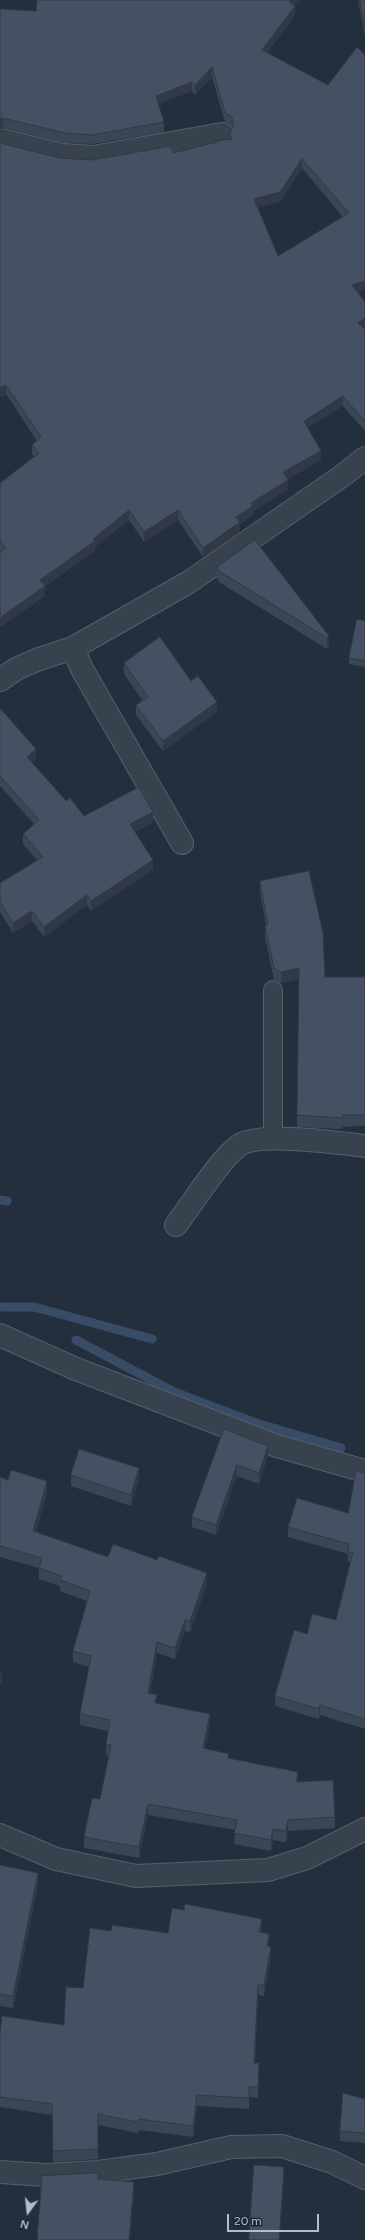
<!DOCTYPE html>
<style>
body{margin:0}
#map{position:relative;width:365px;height:2240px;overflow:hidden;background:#242f3e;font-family:Figtree,sans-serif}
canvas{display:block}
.north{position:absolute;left:8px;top:2192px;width:40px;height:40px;-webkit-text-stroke:3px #1d2633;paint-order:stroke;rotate:195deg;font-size:11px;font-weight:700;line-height:16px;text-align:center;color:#b4bcc9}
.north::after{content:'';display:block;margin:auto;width:14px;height:18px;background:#b4bcc9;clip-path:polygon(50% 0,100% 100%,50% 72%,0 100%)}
.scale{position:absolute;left:227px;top:2214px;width:92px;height:18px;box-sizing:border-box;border:2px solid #b4bcc9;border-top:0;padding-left:5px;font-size:12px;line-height:14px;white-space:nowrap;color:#b4bcc9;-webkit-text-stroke:3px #1d2633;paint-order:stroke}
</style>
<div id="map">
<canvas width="365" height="2240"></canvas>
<div class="north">N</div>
<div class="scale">20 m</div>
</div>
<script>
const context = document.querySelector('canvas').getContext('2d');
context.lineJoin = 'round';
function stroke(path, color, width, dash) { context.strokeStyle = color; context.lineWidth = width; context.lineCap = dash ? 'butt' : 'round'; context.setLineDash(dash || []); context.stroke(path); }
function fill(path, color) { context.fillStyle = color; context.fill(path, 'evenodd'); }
const stream = new Path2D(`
 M0,1200L7,1201
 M2,1307H34L152,1339
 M76,1340L174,1392L256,1423L341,1448`);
const lane = new Path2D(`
 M273,1137V990`);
const street = new Path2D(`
 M0,140L63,155L93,157L222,134
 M73,648L82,669L182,843
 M0,680L16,669L39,659L73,648L189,582L342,476L365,458
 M176,1225C193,1203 218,1162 238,1146C256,1131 340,1143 365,1146
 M0,1335L76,1369L277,1446L365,1471
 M0,1835L56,1859L136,1876L268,1870L307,1858L365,1829
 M0,2172L46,2175L98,2172L157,2164L231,2147L282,2146L332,2162L365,2178`);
const wall = new Path2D(`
 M358,0H365V37Z
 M295,6V15L267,53L328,85L365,55V290L358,292L365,302V327L364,328L365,329V431L343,406L308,428L321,460L288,479V490L253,511V515L240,524V532L203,557L178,520L144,542L129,520L95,547V551L45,586V596L0,627V552H1L0,550V483L34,457L32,454V445L37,441L6,394L0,397L60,158L92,160L173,153L230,139V134L232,128L231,126L225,122L212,77L195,95L192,91L158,104L164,122V132L92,144L65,143L3,128L0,129V9L36,11ZM302,168L343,217L278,256L258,207L280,202Z
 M217,567L329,636V647L327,649L219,582L217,578Z
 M365,621V667L349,664V658Z
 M124,663L191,681L217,712L163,751L136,715V705L142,700L124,674Z
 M0,708L36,759L32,762L66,801L84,816L153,822L135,832L153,870L91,911L87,905L44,937L32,921L13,933L0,912V883L37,860L23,844V834L34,824L0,786Z
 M260,881L325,977H365V1126L342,1127V1129L297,1127L299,979L281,983L274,980L265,937V926L266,925L260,892Z
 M224,1429L268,1456L259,1484L237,1476L216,1535L192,1527V1517Z
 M365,1473V1729L320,1715L319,1719L275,1706V1696L307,1634L336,1620L351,1562H348V1554L288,1537V1527L348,1513Z
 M71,1475L139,1479L131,1506L71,1486Z
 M0,1477L47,1492L36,1532L108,1557L207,1584L190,1632L185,1631L175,1659L157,1653L150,1694L157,1703L210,1725L205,1749L229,1758L298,1782L335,1817V1828L288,1831L286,1842L273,1840L271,1851L234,1844L235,1830L148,1815L139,1858L84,1848V1837L100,1799L109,1756L106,1755V1744L108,1731L80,1725V1714L89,1667L73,1662V1651L87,1601L60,1591V1586L39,1579V1568L0,1557Z
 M0,1865L38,1885L13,2008L0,2006Z
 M262,1930L261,1933L269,1945V1946L271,1958L264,1996L258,1995L255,2063L259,2074L258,2098L249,2097V2109L197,2106L193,2137L139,2130L138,2133L98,2125V2159L53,2162L52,2115L0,2107V2033L64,2025L83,1988L111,1931L168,1933Z
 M365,2099V2143L340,2141V2131Z`);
const shadedWall = new Path2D(`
 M291,0H302L295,6V15L262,60V50L290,2Z
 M212,67V77L195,95V85Z
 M192,82V91L156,105V96Z
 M3,118V128L0,129V119Z
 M302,159V168L280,202L254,208V199Z
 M365,281V290L352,294V285Z
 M365,318V327L358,332V323Z
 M6,385V394L0,397V388Z
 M343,396V406L304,431V421Z
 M321,451V460L283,482V472Z
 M288,480V490L253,511V515L240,524V532L203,557V548L251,503Z
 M129,510V520L95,547V551L40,589V580Z
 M178,510V520L144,542V532Z
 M45,586V596L0,627V618Z
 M329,636V647L327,649V638Z
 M217,702V712L163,751V741Z
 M36,749V759L27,767V757Z
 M153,812V822L130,834V824Z
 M153,860V870L91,911V901Z
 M87,895V905L44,937V927Z
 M32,911V921L13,933V923Z
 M299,968V979L281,983V972Z
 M268,1446V1456L259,1484V1473Z
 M237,1465V1476L216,1535V1525Z
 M139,1468V1479L131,1506V1495Z
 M47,1481V1492L33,1542V1531Z
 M207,1573V1584L190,1632V1621Z
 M185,1620V1631L175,1659V1648Z
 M157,1642V1653L148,1704V1693Z
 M2,1670V1681L0,1686V1675Z
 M320,1705V1715L319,1719V1709Z
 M210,1714V1725L203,1759V1748Z
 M298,1772V1783L296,1782Z
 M148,1804V1815L139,1858V1847Z
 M288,1820V1831L286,1842V1831Z
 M273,1829V1840L271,1851V1840Z
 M38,1873V1885L13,2008V1996Z
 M262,1919V1930L259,1943V1932Z
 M269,1934V1945L267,1957V1946Z
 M271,1947V1958L264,1996V1985Z
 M258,1985V1995L254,2073V2063Z
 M259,2063V2074L258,2098V2087Z
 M197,2095V2106L193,2137V2126Z
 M284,2167V2179L280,2240H279Z
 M134,2182V2193L130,2240H129Z`);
const building = new Path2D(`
 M37,0H291L290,2L295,6L262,50L328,85L357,47L365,55V281L352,285L365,302V318L358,323L365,329V422L343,396L304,421L321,451L283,472L288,480L251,503L253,506L236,517L240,522L203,548L178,510L144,532L129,510L93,539L95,541L40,580L45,586L0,618V552L6,548L0,541V483L39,453L32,445L41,437L6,385L0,388V143L60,158L92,160L171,146L173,153L217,142V141L232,139L230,134L234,123L231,116L225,113L212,67L195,85L192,82L156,96L164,122L92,135L65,133L3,118L0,119V9L36,11ZM302,159L349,213L278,256L254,199L280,192Z
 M360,0H365V28Z
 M255,540L329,636L327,638L219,571L217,567Z
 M357,619L365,621V661L349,658Z
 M160,637L191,681L198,676L217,702L163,741L136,705L148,697L124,663Z
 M0,708L36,749L27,757L66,801L70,798L84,816L139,787L153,812L130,824L153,860L91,901L87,895L44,927L32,911L13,923L0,902V883L43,857L23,834L39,820L0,776Z
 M309,871L323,933L325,977H365V1115H342V1118L297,1115L299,968L281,972L274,968L265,926L268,925L260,881Z
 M224,1429L268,1446L259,1473L237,1465L216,1525L192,1517Z
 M79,1449L139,1468L131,1495L71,1475Z
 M11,1470L47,1481L33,1531L108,1557L113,1544L157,1560L159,1556L207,1573L190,1621L185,1620L175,1648L157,1642L148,1693L157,1695L155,1703L210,1714L203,1748L229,1754L228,1758L298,1772L296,1782L333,1780L335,1817L288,1820L286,1831L273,1829L271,1840L234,1833L237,1820L148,1804L139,1847L84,1837L92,1798L100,1799L111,1745L106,1744L110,1720L80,1714L91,1656L73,1651L90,1591L60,1580L62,1576L39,1568L42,1558L0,1546V1477L8,1480Z
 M356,1471L365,1473V1719L320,1705L319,1709L275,1696L294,1630L307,1634L312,1614L336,1620L353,1552H348L349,1544L288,1527L297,1498L348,1513Z
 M0,1865L38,1873L13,1996L0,1994Z
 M185,1904L262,1919L259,1932L269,1934L267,1946L271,1947L264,1985H258L254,2063H259L258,2087H249V2098L197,2095L193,2126L139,2119L138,2122L98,2114V2149L53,2151L52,2104L0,2097V2033L2,2016L64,2025L66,1987L83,1988L90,1928L111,1931L112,1925L168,1933L172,1908L184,1910Z
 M343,2093L365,2099V2133L340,2131Z
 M254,2165L284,2167L279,2240H249Z
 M98,2173V2179L134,2182L129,2240H37L42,2176Z`);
stroke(stream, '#394c67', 9);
stroke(lane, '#565f6c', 20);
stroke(street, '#565f6c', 24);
stroke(lane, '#38414e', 18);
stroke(street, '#38414e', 22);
fill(wall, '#3b4654');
fill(shadedWall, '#303945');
fill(building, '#455162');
stroke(building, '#303945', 1);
</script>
